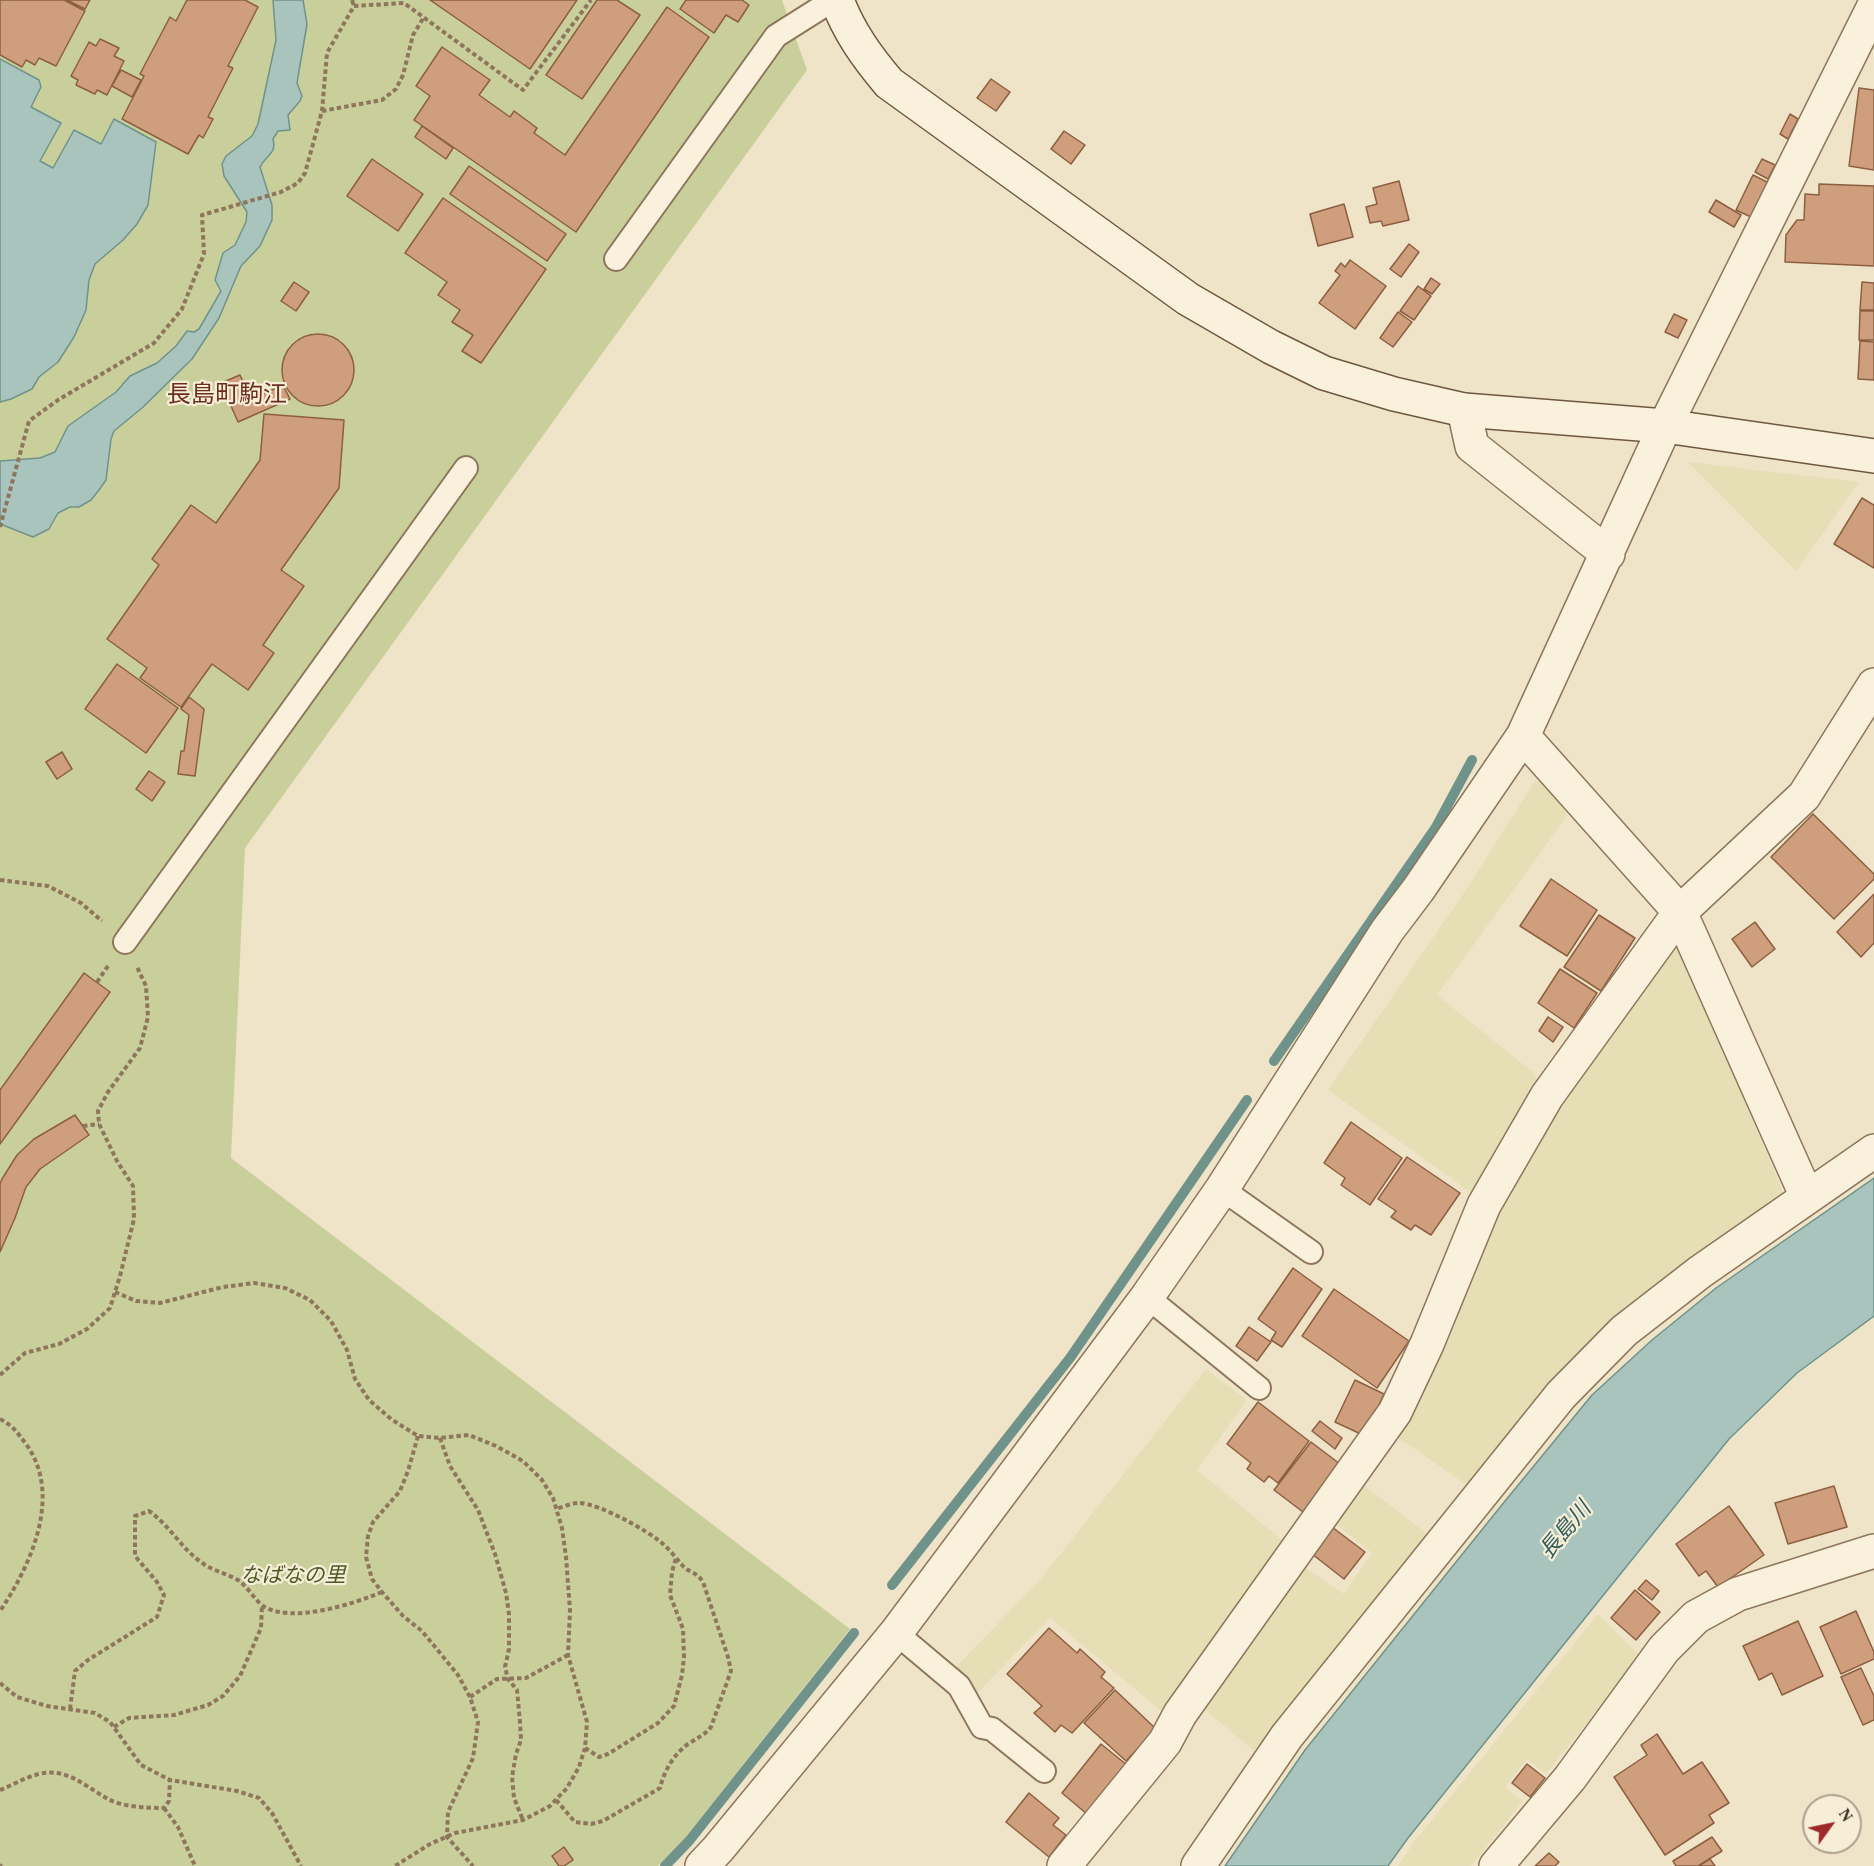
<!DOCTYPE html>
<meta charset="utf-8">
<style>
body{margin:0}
#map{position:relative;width:1874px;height:1866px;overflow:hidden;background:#f0e4c8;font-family:Georgia,serif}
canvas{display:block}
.north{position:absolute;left:1802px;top:1794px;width:60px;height:60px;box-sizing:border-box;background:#f7eed8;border:2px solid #ada18e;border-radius:50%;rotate:57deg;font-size:16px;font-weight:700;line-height:24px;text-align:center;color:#3d2e20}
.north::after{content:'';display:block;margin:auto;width:21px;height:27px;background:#9e2a2b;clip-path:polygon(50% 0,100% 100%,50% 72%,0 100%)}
</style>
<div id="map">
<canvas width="1874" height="1866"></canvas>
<div class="north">N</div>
</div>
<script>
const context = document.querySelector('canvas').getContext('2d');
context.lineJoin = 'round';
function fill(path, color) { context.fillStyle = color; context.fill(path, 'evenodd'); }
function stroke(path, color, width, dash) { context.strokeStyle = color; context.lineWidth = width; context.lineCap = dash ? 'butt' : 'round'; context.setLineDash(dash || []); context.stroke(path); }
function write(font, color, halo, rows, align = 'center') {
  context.font = font + ' Georgia,"Noto Sans JP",serif'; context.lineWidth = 4.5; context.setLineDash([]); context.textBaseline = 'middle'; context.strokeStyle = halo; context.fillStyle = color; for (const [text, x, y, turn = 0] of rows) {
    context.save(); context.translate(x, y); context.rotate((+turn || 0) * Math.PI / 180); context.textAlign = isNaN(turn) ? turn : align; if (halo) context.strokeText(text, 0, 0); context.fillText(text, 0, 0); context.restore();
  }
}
const farmland = new Path2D(`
 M1688,462L1859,482L1796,571Z
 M1535,781L1547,782L1567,816L1437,995L1535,1074L1542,1087L1476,1196L1328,1090L1464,893Z
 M1677,937L1784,1195L1693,1256L1614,1319L1549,1383L1468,1486L1396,1436L1498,1209L1559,1099Z
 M1206,1369L1247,1400L1197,1470L1287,1544L1167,1716L1050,1618L977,1693L953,1670L1040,1580Z
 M1361,1483L1430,1536L1254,1751L1202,1707L1304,1567L1344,1594L1372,1553L1333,1522Z
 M1598,1614L1640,1656L1546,1774L1527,1759L1505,1787L1523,1801L1471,1866H1398L1414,1842Z`);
const green = new Path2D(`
 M0,0H782L807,70L245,848L231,1158L850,1629L685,1838L658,1866H0Z`);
const water = new Path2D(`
 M273,0H303L307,24L297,83L302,96L300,101L288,115L290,130L278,131L273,139C277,154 266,155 260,167L272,205V220L260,246L241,266L219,318L192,359L142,408L114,431L111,439L106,480L99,490L91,500L79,507H70L58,513L49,529L33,537L0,524V461L40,458L55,452L68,426L116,392L130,376L157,363L176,346L187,331L194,332L199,329L221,291L215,280L223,253L235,245L246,222L247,212L224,176L222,164L226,156L252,136L258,124L276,40Z
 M0,59L39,80L41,87L31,107L61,123L40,161L53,168L74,130L101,144L114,119L156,142L148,205L137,224L123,240L95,264L89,280L86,310L74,337L58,362L39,377L32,389L11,399L0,402Z
 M1874,1178V1316L1797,1373L1729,1439L1408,1838L1388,1866H1225L1305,1750L1501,1506L1592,1395L1652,1340L1716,1288Z`);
const stream = new Path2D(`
 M1274,1061L1436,827L1472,760
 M892,1585L1070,1358L1247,1100
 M665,1866L689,1841L854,1633`);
const building = new Path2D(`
 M0,0H64L85,11L56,66L39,58L35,65L26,60L22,67L0,55Z
 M67,0H90L85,9Z
 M187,0H245L258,7L228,66L233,68L208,117L213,119L203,138L199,135L188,154L122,119L144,76L140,74L170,17L176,21Z
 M430,0H577L530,69Z
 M597,0H617L640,15L582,99L546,75Z
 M686,0H742L749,5L738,22L726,15L714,33L680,9Z
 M667,7L709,37L576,232L414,120L430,96L416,86L442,47L490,80L479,95L510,117L514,111L537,128L534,133L565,155Z
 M100,39L119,48L114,56L124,61L107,95L97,90L95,94L76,85L78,80L71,76L89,42L96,46Z
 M121,70L141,80L132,97L112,86Z
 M991,79L1010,92L996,111L977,98Z
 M1859,88L1874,90V170L1849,166Z
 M1790,114L1798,119L1788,139L1780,134Z
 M422,126L453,148L446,159L415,137Z
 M1064,131L1085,145L1071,164L1051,149Z
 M372,159L423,194L398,231L347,196Z
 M1762,159L1775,165L1768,179L1755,172Z
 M469,166L566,234L547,261L450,194Z
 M1753,175L1769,183L1751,217L1736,210Z
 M1399,181L1409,220L1383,226L1381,221L1370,223L1366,207L1377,204L1373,188Z
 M1819,184L1874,186V266L1785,262L1786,235L1797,220H1804L1805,194L1819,195Z
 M443,198L546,269L481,363L462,351L473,335L452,322L460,310L438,295L447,282L405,253Z
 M1716,200L1741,215L1734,227L1709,212Z
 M1344,204L1353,237L1318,246L1310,214Z
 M1409,244L1419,252L1401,277L1390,269Z
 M1350,260L1386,286L1355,329L1319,303L1340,275L1335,271L1341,263L1345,267Z
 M1431,278L1440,284L1432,294L1424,289Z
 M294,282L309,292L296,311L281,301Z
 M1862,282L1874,283V310H1860Z
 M1418,286L1431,296L1414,320L1400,311Z
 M1860,311H1874V340H1859Z
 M1398,312L1412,322L1393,347L1380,338Z
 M1674,314L1687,320L1678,338L1665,332Z
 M282 370a36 36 0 1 1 72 0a36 36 0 1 1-72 0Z
 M1860,341L1874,342V380L1858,379Z
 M240,375L251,399L283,385L290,399L238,422L221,383Z
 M264,414L344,420L339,488L281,570L304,586L263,645L274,653L248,690L212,664L181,707L140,678L147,668L107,639L159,565L152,559L191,505L216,523L260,460Z
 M1862,498L1874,505V568L1834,544Z
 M117,664L178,708L146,753L85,709Z
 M189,697L204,709L195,776L178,774L181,751H184L189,715L181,709Z
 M62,752L72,769L57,779L46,762Z
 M149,771L165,782L152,801L136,789Z
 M1813,814L1874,874V879L1834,919L1771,857Z
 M1551,879L1597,910L1567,956L1520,926Z
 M1874,894V943L1861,957L1837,932Z
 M1599,915L1635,938L1601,991L1564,967Z
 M1755,922L1775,949L1752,967L1732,939Z
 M1560,969L1597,993L1574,1028L1538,1003Z
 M84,973L110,992L0,1144V1090Z
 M1548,1017L1563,1027L1553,1042L1539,1031Z
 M75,1115L89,1135L40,1169L26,1187L15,1218L0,1252V1184L2,1179L17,1155L34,1139Z
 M1351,1122L1402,1158L1370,1205L1341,1185L1345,1178L1324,1163Z
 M1407,1157L1460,1193L1431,1235L1415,1225L1411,1230L1391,1217L1396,1211L1378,1199Z
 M1293,1268L1322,1289L1282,1347L1271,1340L1276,1332L1258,1319Z
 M1334,1289L1409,1341L1377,1388L1302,1336Z
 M1249,1327L1271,1342L1257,1361L1236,1346Z
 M1355,1380L1384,1394L1365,1436L1335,1422Z
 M1258,1402L1309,1441L1278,1483L1269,1476L1264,1482L1247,1469L1251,1463L1227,1444Z
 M1320,1421L1342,1438L1335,1449L1312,1431Z
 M1311,1442L1340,1464L1303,1512L1274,1490Z
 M1834,1486L1847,1527L1788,1544L1775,1503Z
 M1729,1506L1764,1555L1718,1587L1706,1571L1699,1576L1676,1544Z
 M1332,1527L1365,1552L1344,1579L1312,1554Z
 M1646,1580L1659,1591L1652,1600L1638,1589Z
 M1635,1590L1660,1612L1636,1640L1611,1618Z
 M1856,1611L1874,1652V1659L1841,1674L1820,1627Z
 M1798,1621L1823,1676L1782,1695L1772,1673L1759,1680L1743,1646Z
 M1049,1628L1077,1653L1080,1649L1105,1672L1101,1677L1114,1688L1072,1733L1061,1725L1055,1732L1034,1713L1042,1706L1007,1674Z
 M1861,1668L1874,1696V1720L1863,1725L1841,1677Z
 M1115,1690L1156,1729L1126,1761L1084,1723Z
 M1657,1734L1683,1774L1702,1762L1729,1803L1709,1815L1714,1823L1665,1855L1614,1777L1647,1755L1641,1745Z
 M1101,1744L1127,1765L1087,1814L1062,1793Z
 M1527,1764L1545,1778L1530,1797L1512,1783Z
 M1029,1793L1059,1818L1053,1825L1066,1835L1049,1857L1006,1822Z
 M1712,1837L1722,1851L1698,1866H1676L1673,1861Z
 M564,1847L573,1860L564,1866H559L552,1856Z
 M1549,1853L1559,1862L1555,1866H1535Z
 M1710,1859L1715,1866H1699Z`);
const path = new Path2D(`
 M352,0L354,6
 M322,111L382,100L396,89L403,75L413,35L424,17
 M0,527L29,421L58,400L154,343L182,309L204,254L202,215L281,192L298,183L305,173L322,111L327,53L354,6L404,3L523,90L591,0
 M0,880L48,886L81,903L102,921
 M97,982L108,966
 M83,1126L99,1124
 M115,1292L136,1301L160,1303L223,1287L254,1283L285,1288L310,1300L331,1321L347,1350L355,1379L369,1400L391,1419L418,1436L440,1438L469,1435L496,1446L523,1461L542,1480L553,1498L562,1528L566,1557L570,1610L568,1655L587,1722L585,1748L579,1767L567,1788L550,1806L523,1820L455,1833L430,1844L395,1866
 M0,1375L25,1353L59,1344L87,1329L110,1308L120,1276L134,1219L133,1186L117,1161L99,1124L98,1111L108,1092L140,1048L148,1017L146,986L137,967
 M0,1419C12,1425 18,1433 26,1444C63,1495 31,1565 0,1611
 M418,1436L408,1471L400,1491L373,1522L368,1536L366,1557L372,1579L382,1592L403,1616L422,1631L458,1675L470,1697L478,1722L473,1758L448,1812L447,1837L473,1866
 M440,1438L450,1466L478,1510L495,1554L506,1593L509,1614V1649L505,1667L508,1679L517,1690L520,1722L521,1740L516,1754L512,1777L514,1798L523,1820
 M0,1683L17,1697L47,1706L95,1713L110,1722L141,1765L170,1780L237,1791L259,1798L272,1813L301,1866
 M470,1697L497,1679L526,1678L568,1655
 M70,1709L75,1671L88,1660L157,1617L164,1595L157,1582L135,1556V1516L149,1511C170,1526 182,1549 201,1562C212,1571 226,1573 238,1580C248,1587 254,1599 263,1606C291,1624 354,1604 382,1592
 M114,1727L129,1718L174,1715L208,1705L223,1696L240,1676L261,1628L262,1605
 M585,1748L599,1757L608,1754L658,1723L674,1706L682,1675L684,1657L683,1629L670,1595L672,1572L676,1558
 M0,1790C13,1785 26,1777 39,1774C67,1767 86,1787 108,1799C123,1807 147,1808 164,1808L169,1801L170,1780
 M556,1800L575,1822L591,1824L603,1821L660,1788C664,1771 674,1754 688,1744C697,1738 705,1735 711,1727L731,1671L728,1657L703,1582C696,1571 689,1573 682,1565C676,1558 670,1550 663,1544C649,1531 598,1503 579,1503C572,1503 563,1507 556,1509
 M164,1808L178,1827L195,1866
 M0,1865L2,1866`);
const lane = new Path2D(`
 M616,259L776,36L833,0
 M125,942L466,468
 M1222,1189L1311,1252
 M1147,1297L1259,1388
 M896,1633L959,1686L982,1727L992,1729L1044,1771`);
const street = new Path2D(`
 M1464,410L1472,446L1608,554
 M1523,736L1680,912L1807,1197
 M702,1866L718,1849L896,1633L1147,1297L1222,1189L1387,931L1418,890L1523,736L1665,426L1874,6
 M1064,1866L1165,1742L1180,1714L1395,1412L1427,1344L1484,1205L1547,1096L1680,912L1804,796L1874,685
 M1198,1866L1287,1736L1561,1395L1624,1331L1700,1272L1874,1151
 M1496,1866L1570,1778L1664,1649L1696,1617L1738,1594L1874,1551`);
const secondary = new Path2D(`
 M837,0C849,32 867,57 889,83L1188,299L1271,347L1324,373L1394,394L1464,410L1665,426L1874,456`);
const parkNames = [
 ["なばなの里",293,1574]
];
const waterNames = [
 ["長島川",1564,1529,-50]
];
const quarterNames = [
 ["長島町駒江",227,393]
];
fill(farmland, '#e6deb5');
fill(green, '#c9cf9b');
fill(water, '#a9c4bc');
stroke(water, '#6f938a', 1.5);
stroke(stream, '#6f938a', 10);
fill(building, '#cf9f7d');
stroke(building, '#8d5f41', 1.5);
stroke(lane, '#8d765c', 26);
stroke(street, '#8d765c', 36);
stroke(secondary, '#6f573f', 36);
stroke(path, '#8d765c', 4, [4.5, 3]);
stroke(lane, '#faf1dc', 22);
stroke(street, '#faf1dc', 33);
stroke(secondary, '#faf1dc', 33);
write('italic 21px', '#4d5a26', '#f7eed8', parkNames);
write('italic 22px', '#2f5d5a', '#f7eed8', waterNames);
write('24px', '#6b2e1e', '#f7eed8', quarterNames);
</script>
